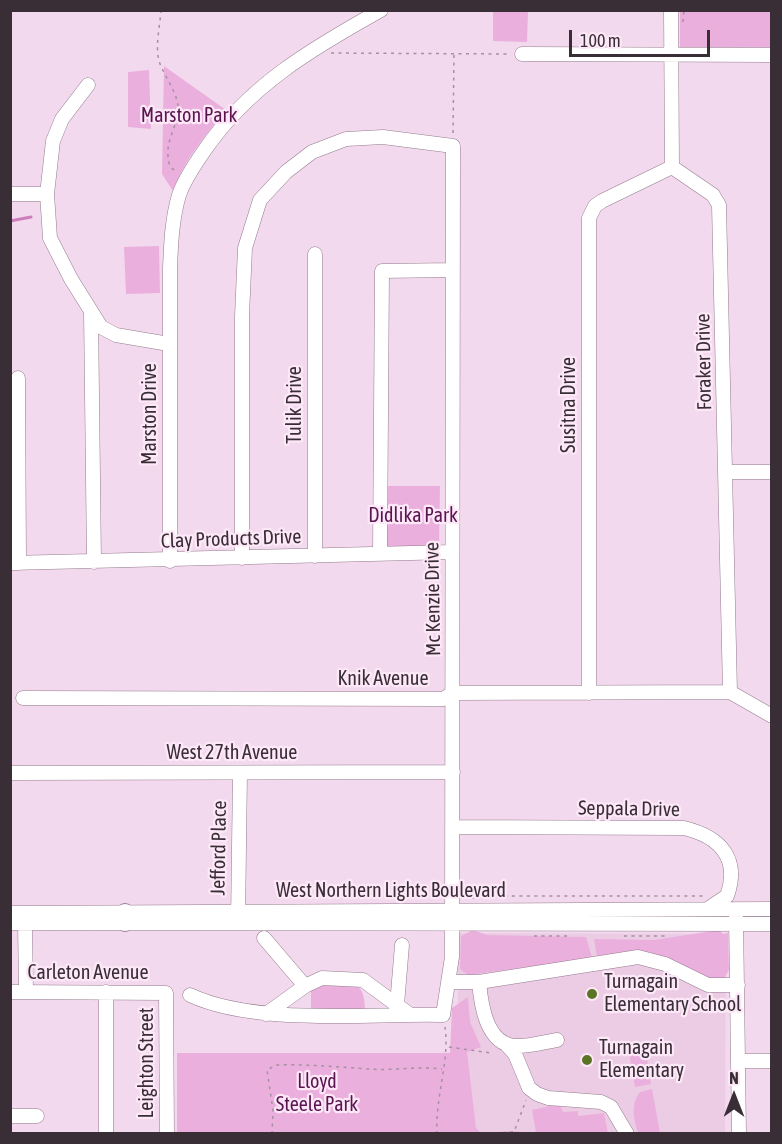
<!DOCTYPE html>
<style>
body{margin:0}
#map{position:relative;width:782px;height:1144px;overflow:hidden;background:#f3d9ed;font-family:"Asap Condensed",sans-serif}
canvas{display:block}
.frame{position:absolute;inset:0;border:12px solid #392e36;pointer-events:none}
.north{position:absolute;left:704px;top:1066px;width:60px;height:60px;-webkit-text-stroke:4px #fde8f8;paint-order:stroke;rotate:0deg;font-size:16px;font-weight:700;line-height:24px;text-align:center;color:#392e36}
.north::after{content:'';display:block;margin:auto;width:21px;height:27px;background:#392e36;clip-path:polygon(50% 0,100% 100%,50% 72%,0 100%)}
.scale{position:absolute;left:569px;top:30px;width:141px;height:27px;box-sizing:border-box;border:3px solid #392e36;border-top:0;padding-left:8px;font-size:18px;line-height:21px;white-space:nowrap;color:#392e36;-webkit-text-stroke:4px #fde8f8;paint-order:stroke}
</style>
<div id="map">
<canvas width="782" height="1144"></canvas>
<div class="frame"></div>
<div class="north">N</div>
<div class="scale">100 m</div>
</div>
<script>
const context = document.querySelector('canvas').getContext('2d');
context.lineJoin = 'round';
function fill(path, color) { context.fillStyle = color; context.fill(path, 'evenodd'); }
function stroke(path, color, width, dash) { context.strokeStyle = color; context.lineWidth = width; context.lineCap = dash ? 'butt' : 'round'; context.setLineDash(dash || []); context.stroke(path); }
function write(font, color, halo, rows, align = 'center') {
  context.font = font + ' "Asap Condensed",sans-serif'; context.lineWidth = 4.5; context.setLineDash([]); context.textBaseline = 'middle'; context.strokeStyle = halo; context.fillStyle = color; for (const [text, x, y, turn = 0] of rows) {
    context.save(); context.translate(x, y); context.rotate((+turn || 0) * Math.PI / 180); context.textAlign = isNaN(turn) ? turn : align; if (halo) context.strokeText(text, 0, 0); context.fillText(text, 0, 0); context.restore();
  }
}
const built = new Path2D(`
 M458,933L726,934L725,1133L457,1134Z`);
const green = new Path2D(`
 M493,11H528L527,42L493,41Z
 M680,11H771V47H680Z
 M164,66L226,110C206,135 184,160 173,191L162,174Z
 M149,70L151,129L128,127V72Z
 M159,246L160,293L126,294L124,247Z
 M386,486H440L439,547H386Z
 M473,930L487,935L586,937L592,958L468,975L460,969L461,936Z
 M719,930L723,934L728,933L729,970L724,979H708L670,961L597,957L594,939L654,940Z
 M324,984C350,984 364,977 365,1009L311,1010V988Z
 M468,997L470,1022L481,1047L467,1052L476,1128L481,1133L512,1131L536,1133L532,1110L559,1104L563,1112L578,1111V1116L604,1113L608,1133H177V1053H450L452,1008Z
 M646,1050L651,1084L635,1087L629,1053Z
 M652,1089L660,1133H638C634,1119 630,1105 640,1092Z`);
const stream = new Path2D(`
 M10,221L31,217`);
const path = new Path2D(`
 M161,10C160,26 155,46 159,61C165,79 180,94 178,113C175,133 163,142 170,167L176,171
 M683,22L684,10
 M331,53L509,54
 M453,133L454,54
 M464,897L474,898
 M482,898L498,896H705
 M534,936H568
 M624,936H667
 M449,1047L491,1053
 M272,1134L273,1110L267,1070L276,1065C307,1064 337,1067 368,1069C393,1071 417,1066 442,1069
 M437,1134C435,1097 450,1060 445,1027
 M480,1134L514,1132L526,1100`);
const minor = new Path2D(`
 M671,10L672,167
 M522,54L772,55
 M88,85L62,119L53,141L47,194L50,238L71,279L101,327L116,335L169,344
 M672,167L713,195L719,205L730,692
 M10,194H47
 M315,254V556
 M91,312L94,562
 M18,378L19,563
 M726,472H772
 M380,554L382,271L452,270
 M170,561V268C171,243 172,219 179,195C184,180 195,164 204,151C249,85 313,48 381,10
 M10,563L452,552
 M589,693V218L595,206L602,201L672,167
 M23,698L443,699L453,693L730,692L772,716
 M10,773L453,772
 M452,827L684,828C721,837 740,859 727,896L709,908
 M10,913L772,909
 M736,917L739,1134
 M238,921L240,773
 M10,923L772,924
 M25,923L26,992
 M264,938L305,986
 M450,982H479L638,957L665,964L708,985H738
 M479,982C481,1004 486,1044 515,1046C528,1047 544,1042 557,1040
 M10,992L166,993L167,1134
 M190,995C256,1026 369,1013 443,1015L452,957L453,146L383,137L346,139L312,152L286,172L260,200L245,248L242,316V558
 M397,1005L402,945
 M266,1014L305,986L322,978L363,980L409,1014
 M505,1043L515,1054L529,1088L537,1094L548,1098L601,1102L611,1107L627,1134
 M739,1061H772
 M10,1116H37
 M106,1134V992`);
const major = new Path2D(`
 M125,912V923`);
const markers = [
 [592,994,6,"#5b7325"],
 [587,1060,6,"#5b7325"]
];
const parkNames = [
 ["Marston Park",189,116],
 ["Didlika Park",413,516],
 ["Lloyd",317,1082],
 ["Steele Park",317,1105]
];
const streetNames = [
 ["Foraker Drive",704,362,-91],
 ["Tulik Drive",295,405,-90],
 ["Susitna Drive",569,405,-90],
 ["Marston Drive",150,414,-90],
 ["Clay Products Drive",231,539,-2],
 ["Mc Kenzie Drive",433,599,-91],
 ["Knik Avenue",383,679],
 ["West 27th Avenue",232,753],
 ["Seppala Drive",629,809,1],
 ["Jefford Place",219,848,-89],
 ["West Northern Lights Boulevard",391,891],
 ["Carleton Avenue",88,973],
 ["Leighton Street",147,1063,-90]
];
const poiNames = [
 ["Turnagain",604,982],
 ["Elementary School",604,1005],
 ["Turnagain",599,1048],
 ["Elementary",599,1071]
];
fill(built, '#eccce4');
fill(green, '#ebafde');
stroke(stream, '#cd7fbd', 3);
stroke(minor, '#937b8d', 15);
stroke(major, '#937b8d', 18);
stroke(path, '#a4919f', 1.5, [3, 4.5]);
stroke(minor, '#fff', 14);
stroke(major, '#fff', 16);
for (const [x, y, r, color] of markers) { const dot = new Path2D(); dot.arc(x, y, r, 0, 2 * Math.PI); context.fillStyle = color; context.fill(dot); stroke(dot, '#fde8f8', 2); }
write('20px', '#5a1450', '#fde8f8', parkNames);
write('20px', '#392e36', '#fde8f8', streetNames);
write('20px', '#392e36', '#fde8f8', poiNames, 'left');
</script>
